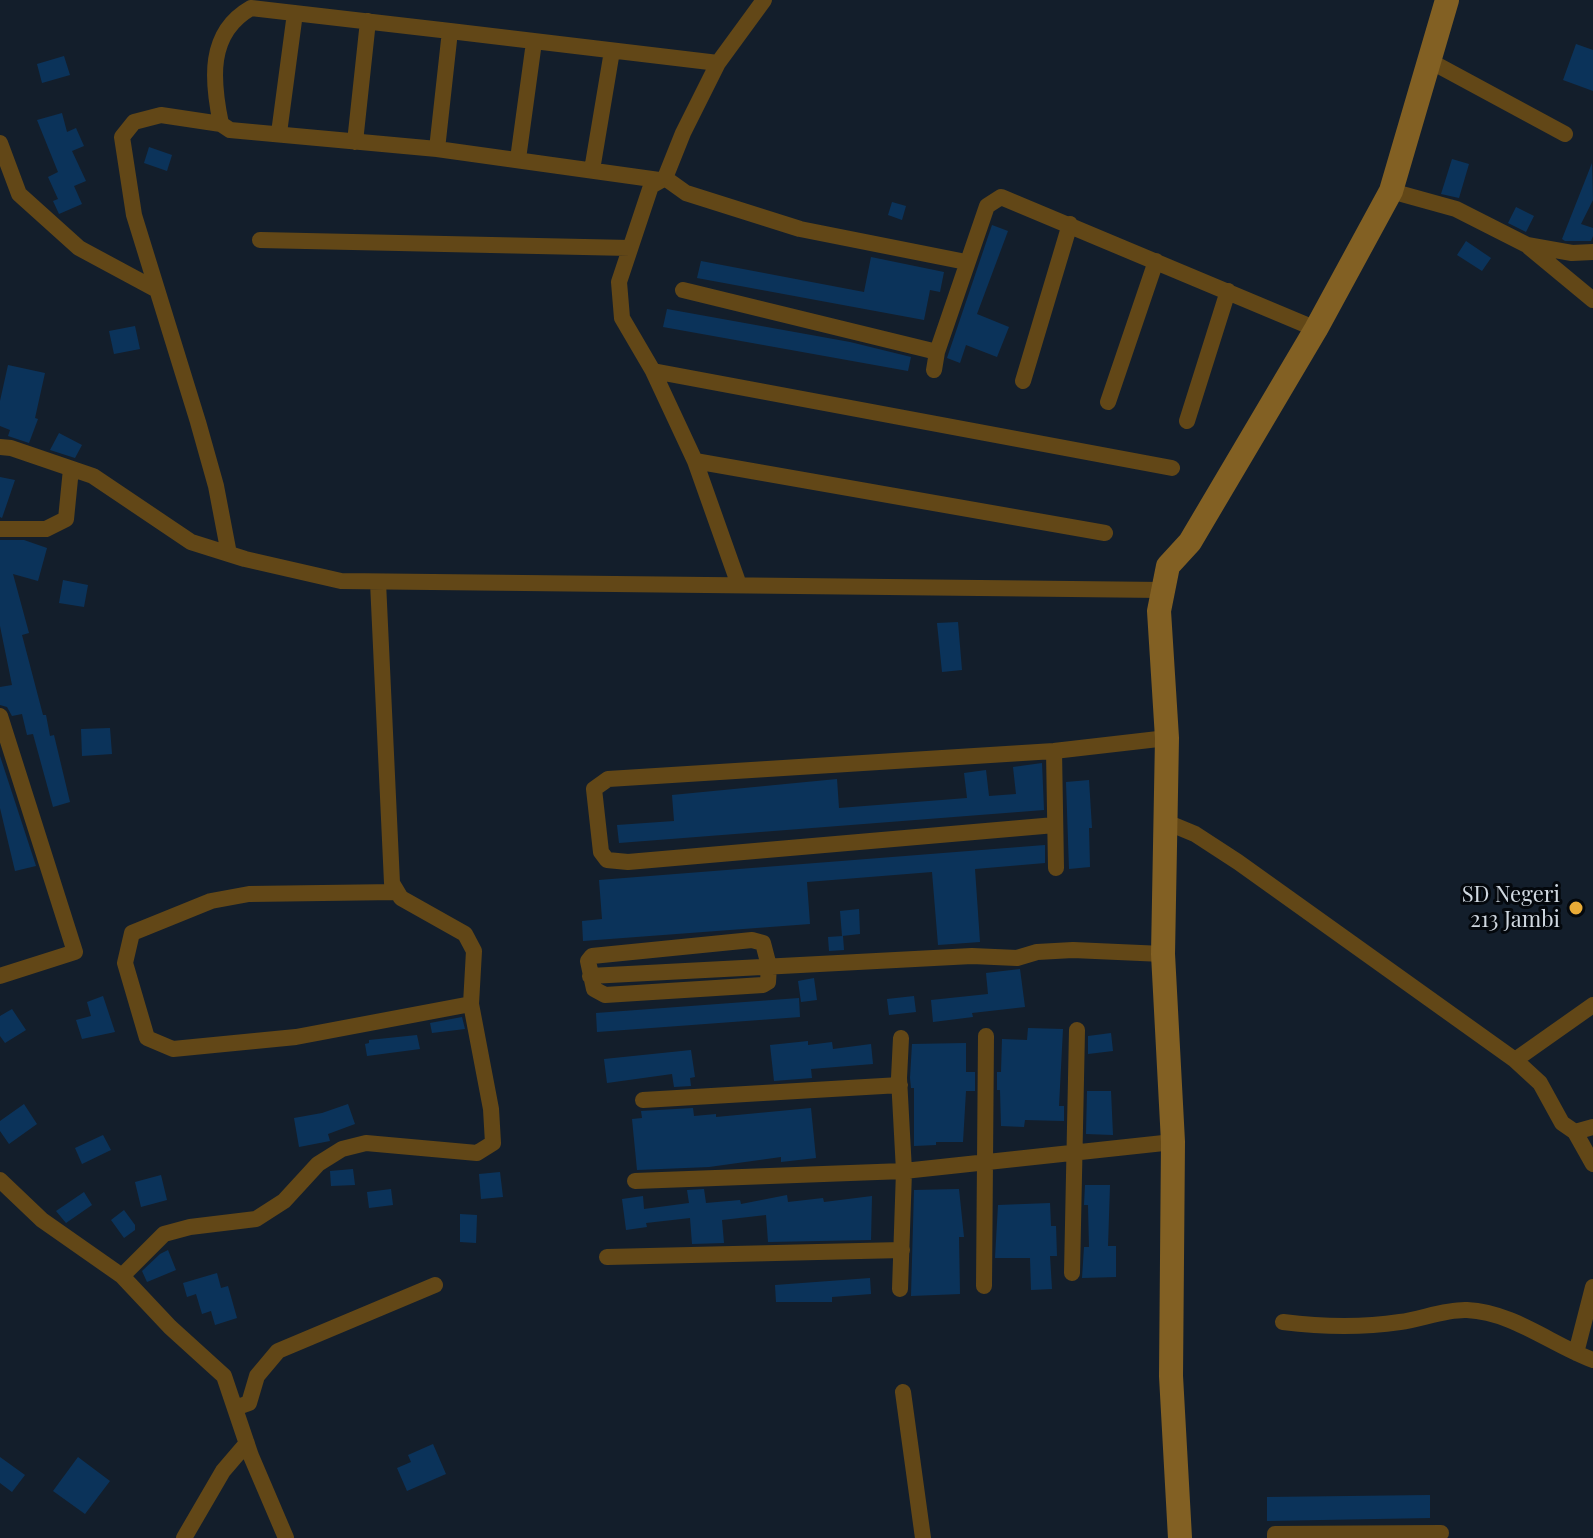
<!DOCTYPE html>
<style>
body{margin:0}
canvas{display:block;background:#131e2b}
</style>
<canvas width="1593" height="1538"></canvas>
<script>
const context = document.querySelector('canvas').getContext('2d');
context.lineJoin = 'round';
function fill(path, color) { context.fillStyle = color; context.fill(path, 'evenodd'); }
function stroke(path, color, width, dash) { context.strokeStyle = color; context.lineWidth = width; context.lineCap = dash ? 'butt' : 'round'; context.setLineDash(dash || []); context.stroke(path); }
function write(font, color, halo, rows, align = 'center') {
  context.font = font + ' "Playfair Display",serif'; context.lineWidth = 6; context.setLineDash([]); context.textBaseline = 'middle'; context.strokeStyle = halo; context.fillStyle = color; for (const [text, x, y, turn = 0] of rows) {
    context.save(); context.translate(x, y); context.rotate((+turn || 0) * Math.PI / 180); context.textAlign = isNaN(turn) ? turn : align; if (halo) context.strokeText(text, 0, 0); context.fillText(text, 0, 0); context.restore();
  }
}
const building = new Path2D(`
 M1576,44L1593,50V91L1563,80Z
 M64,56L70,75L42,83L37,64Z
 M62,113L67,132L76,128L84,146L72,151L86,181L74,186L82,204L59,214L53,201L58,199L48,177L58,172L37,120Z
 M149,147L172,155L167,171L144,163Z
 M1452,159L1469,164L1459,198L1441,194Z
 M1592,163L1593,200L1581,224L1593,228V236L1591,241H1565L1562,239Z
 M892,202L906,206L902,220L888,215Z
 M1516,207L1534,216L1526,232L1508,223Z
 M992,225L1008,231L977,314L1009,327L997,357L966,345L960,363L947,358L948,355Z
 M1466,241L1491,258L1482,271L1457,255Z
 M871,257L944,272L940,292L930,290L924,320L697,278L701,261L864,292Z
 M667,309L850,342L911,357L908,371L663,327Z
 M135,326L140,349L114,354L109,331Z
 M8,365L45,373L35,418L38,419L29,443L8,436L10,430L0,426V401Z
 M59,433L82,445L75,458L50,450Z
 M0,477L15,480L2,518L0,517Z
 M0,540H24L47,548L38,581L13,574L29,633L22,635L43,715H46L50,736L54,735L70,802L53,807L33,734L27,735L22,714L12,716L7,707L0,705V687L12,685L0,626Z
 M63,580L88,585L84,607L59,603Z
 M958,622L962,670L942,672L937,623Z
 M110,728L112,754L82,756L81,729Z
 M0,756L36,866L15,871L0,808Z
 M1042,763L1044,810L619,843L617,825L674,821L672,795L837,779L839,808L967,798L964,773L986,770L989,796L1016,794L1013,767Z
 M1089,780L1092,828H1089L1090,867L1069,869L1066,782Z
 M1045,845V863L975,869L980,942L938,945L932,872L807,882L810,924L583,941L582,921L602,919L599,880Z
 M859,909L860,934L842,936L840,911Z
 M843,936L844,950L829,951L828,937Z
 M1020,969L1025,1007L972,1013L973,1017L933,1022L931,1000L988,994L986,973Z
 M814,978L817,1000L801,1002L798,981Z
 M103,996L115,1032L82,1039L76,1020L91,1016L87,1002Z
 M914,996L916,1012L889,1015L887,999Z
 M799,998L800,1017L597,1032L596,1013Z
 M12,1009L26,1030L5,1043L0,1036V1016Z
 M462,1017L465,1029L432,1033L430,1023Z
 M1028,1028L1063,1029L1059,1106H1064V1121L1025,1120L1024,1127L1001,1126L1000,1090H997V1072H1001L1002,1039L1027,1040Z
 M1111,1033L1113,1051L1088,1054V1036Z
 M417,1035L420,1049L367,1056L365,1044L369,1043V1040Z
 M808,1041V1045L832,1042L833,1049L871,1044L873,1064L811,1069L812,1078L774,1081L770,1045Z
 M966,1043V1072H975V1091H966L963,1142H936V1145L914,1146V1088H911L910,1078L912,1044Z
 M691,1050L695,1077L690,1078L691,1086L674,1087L672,1074L607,1083L604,1059Z
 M1087,1091H1111L1113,1135L1086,1134Z
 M24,1104L37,1124L9,1144L0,1131V1121Z
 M348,1104L355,1124L328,1134L330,1141L299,1147L294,1118L322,1113Z
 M693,1108L694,1116L716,1114V1117L811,1108L816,1158L781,1162V1157L709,1167L637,1170L632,1119L642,1118L641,1111Z
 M103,1135L111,1150L82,1164L75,1148Z
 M353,1169L355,1185L331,1186L330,1171Z
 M500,1172L503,1197L481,1199L479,1174Z
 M161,1175L167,1200L141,1207L135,1182Z
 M1085,1185H1110L1108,1246H1116V1277L1082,1278L1084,1247H1089L1088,1205H1084Z
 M391,1189L393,1205L369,1208L367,1192Z
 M704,1189L706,1203L740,1200L741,1204L787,1195L788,1202L823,1198L824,1202L872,1196L871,1240L768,1242L766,1215L722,1220L724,1243L692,1244L690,1218L646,1223L647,1227L626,1230L622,1199L643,1196L644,1209L689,1203L687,1190Z
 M959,1189L964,1237H959L960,1294L911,1296L914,1190Z
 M84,1192L92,1205L66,1223L56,1211Z
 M1050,1203L1051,1226H1056L1057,1256H1050L1052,1289L1031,1290L1030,1258H995L998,1205Z
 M124,1210L135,1225V1230L124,1238L111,1220Z
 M460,1214L477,1215L476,1243L460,1242Z
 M168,1250L176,1270L147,1282L142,1271L160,1254Z
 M217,1273L221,1288L228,1286L237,1318L215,1325L211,1311L202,1314L196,1294L187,1297L183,1283Z
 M870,1278L871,1294L832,1297V1302H776L775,1285Z
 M433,1444L446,1474L407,1491L397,1468L411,1462L408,1455Z
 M0,1457L25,1475L12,1492L0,1483Z
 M78,1457L110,1481L85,1514L53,1491Z
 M1430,1495V1518L1267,1521V1497Z`);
const street = new Path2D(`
 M1428,60L1565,134
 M221,124L161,115L134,122L122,137L134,215L198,422L216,486L229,554
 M279,133L295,13
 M355,142L368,21
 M0,143L19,194L79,248L157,290
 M437,149L230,130L221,124C212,81 207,33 251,8L450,31
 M518,159L534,42
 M592,170L612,51
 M665,178L686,193L800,229L966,262
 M659,180L437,149L450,31L718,63
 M1391,191L1456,209L1527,245L1572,253L1593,252
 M260,240L630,248
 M1529,247L1593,300
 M683,290L937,352
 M934,370L937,352L987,206L1001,197L1316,329
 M653,371L1172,468
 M1023,381L1070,224
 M1108,402L1156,261
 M1187,421L1228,291
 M0,447L11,448L93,476L191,542L245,559L341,581L1162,590
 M695,461L1105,533
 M0,529H46L66,519L71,469
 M739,585L695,461L653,371L622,318L619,282L651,186L665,178L683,133L718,63L764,0
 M0,716L75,952L0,976
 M1054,751L1056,868
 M1166,822L1195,834L1238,862L1515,1060L1540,1083L1562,1123L1575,1132L1593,1164
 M1055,825L628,862L607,860L601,852L594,789L608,779L1054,751L1167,738
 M396,892L249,894L211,901L132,933L125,963L147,1038L173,1049L296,1037L471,1004
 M752,940L763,943L769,966L768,982L763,985L605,995L594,989L588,961L592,956Z
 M590,976L972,956L1017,958L1037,952L1073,950L1163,954
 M1515,1060L1593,1005
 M643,1100L900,1085
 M1575,1132L1593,1127
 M0,1180L42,1220L122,1276L170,1327L224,1376L251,1456L286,1538
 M635,1181L904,1171L1173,1142
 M607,1257L902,1250
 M1072,1273L1077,1030
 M122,1276L164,1234L190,1227L256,1219L284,1201L318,1164L342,1149L366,1143L477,1153L493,1143L491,1109L471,1004L474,951L465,934L401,898L392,883L378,582
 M984,1286L986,1036
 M900,1289L904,1171L899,1078L901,1038
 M1283,1322C1323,1327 1360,1328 1400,1322C1422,1319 1446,1309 1467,1310C1513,1312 1552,1345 1593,1360
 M1576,1353L1593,1287
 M903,1392L923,1538
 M235,1408L249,1403L257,1376L278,1351L435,1285
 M184,1538L223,1471L247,1443
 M1275,1538V1534L1441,1533`);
const secondary = new Path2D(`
 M1180,1538L1171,1376L1173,1142L1163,954L1167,738L1159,611L1168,566L1190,542L1316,329L1391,191L1447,0`);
const markers = [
 [1576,908,8,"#e9ab37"]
];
const poiNames = [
 ["SD Negeri",1560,895],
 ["213 Jambi",1560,920]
];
fill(building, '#0b335a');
stroke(street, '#624717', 16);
stroke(secondary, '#826023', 24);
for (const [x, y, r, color] of markers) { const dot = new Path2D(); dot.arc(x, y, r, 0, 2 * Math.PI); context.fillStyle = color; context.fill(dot); stroke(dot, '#04080d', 3); }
write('22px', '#d0d8e0', '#04080d', poiNames, 'right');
</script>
